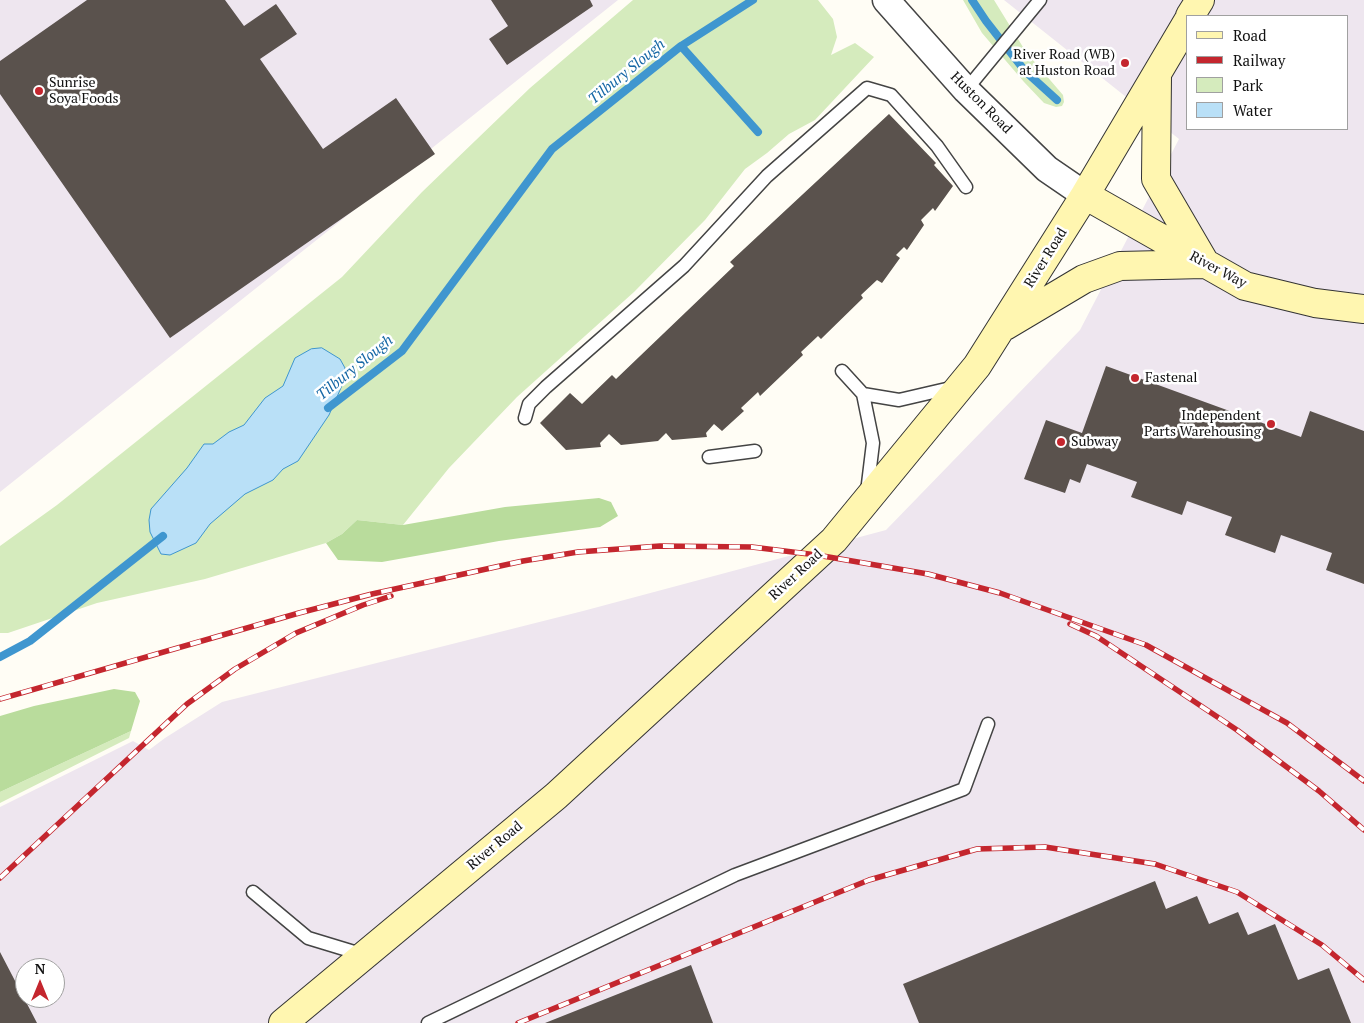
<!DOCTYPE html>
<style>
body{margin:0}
#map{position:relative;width:1364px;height:1023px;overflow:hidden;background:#fffdf5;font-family:"PT Serif",serif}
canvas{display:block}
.legend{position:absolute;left:1186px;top:15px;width:162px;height:115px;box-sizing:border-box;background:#fff;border:1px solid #a0a0a0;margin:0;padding:6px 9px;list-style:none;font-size:15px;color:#111}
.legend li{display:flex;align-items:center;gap:10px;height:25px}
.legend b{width:25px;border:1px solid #a0a0a0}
.north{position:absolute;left:15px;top:958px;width:50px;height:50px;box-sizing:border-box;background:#fff;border:1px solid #a0a0a0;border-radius:50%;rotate:0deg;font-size:14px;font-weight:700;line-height:20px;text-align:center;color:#111}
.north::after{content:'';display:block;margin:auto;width:18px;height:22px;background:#c4262e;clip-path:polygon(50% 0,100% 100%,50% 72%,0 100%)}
</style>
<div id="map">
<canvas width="1364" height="1023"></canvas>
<ul class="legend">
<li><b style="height:6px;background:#fff6b0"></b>Road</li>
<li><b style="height:6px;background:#c4262e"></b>Railway</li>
<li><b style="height:14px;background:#d5ebbd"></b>Park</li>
<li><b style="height:14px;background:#b9e0f7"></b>Water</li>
</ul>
<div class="north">N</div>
</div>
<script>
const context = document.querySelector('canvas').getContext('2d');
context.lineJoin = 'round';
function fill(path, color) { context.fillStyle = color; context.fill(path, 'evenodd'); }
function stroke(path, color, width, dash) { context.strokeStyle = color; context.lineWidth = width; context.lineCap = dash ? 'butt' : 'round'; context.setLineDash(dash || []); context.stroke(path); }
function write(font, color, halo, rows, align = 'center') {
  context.font = font + ' "PT Serif",serif'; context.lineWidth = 5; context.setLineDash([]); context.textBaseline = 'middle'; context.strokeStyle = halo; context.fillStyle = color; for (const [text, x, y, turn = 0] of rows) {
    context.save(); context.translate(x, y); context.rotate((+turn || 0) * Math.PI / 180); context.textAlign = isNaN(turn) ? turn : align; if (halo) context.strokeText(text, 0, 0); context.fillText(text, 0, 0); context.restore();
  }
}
const industrial = new Path2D(`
 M0,0H618L0,492Z
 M1004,0H1364V1023H0V807L133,741L149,750L165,738L222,702L583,611L886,530L1080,330L1179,139ZM1188,16H1348V129H1188ZM25,968H55V998H25Z`);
const green = new Path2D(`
 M633,0H818L833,19L837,37L831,55L855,43L874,57L815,120L789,134L767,153L745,169L705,220L634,292L517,397L449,468L403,525L357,520L342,534L326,543L205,579L97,603L8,633H0V546L57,505L342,277L422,192L530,88Z
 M963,0H994L1026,52L1063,95L1064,102L1062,106L1056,107L1044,103L1024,82L982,33Z
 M131,731L129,738L0,803V792Z`);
const forest = new Path2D(`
 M599,498L611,502L618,516L600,527L499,541L382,562L338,560L326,543L342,534L357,520L403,525L505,507Z
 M114,689L135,692L140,701L131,731L0,792V716L34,706Z`);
const water = new Path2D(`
 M322,348L340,359L345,368L344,381L329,415L298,461L283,469L273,480L245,494L210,524L196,543L170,555L161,554L150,532L149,520L151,509L187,468L204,444H213L229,432L244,425L265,398L283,386L295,358L311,349Z`);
const stream = new Path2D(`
 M972,0L986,21L1025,71L1057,100
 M681,46L758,132
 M328,408L402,351L552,149L681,46L753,0
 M0,657L30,641L163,536`);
const building = new Path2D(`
 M87,0H225L244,26L276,4L297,34L260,59L323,149L396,98L435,154L170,338L0,94V61Z
 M491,0H590L593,6L507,65L489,39L508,26Z
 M889,114L936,163L934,165L953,186L935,211L933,208L921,220L924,225L907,250L904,247L896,255L900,258L882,283L877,280L861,295L863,298L821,339L818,336L801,352L803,355L760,396L758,392L741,408L744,411L722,431L714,424L706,433L707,437L672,440L666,433L658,441L621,445L609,434L600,443L601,447L566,450L540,423L570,393L582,404L612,375L616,379L734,266L730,262Z
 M1106,366L1301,437L1310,411L1364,431V584L1326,570L1332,553L1281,535L1275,553L1225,535L1232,517L1187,501L1182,515L1131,497L1137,482L1087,464L1080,483L1070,479L1065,493L1024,479L1046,420L1082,433Z
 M1155,881L1166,909L1197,896L1209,924L1238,912L1248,935L1275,924L1298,980L1329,968L1351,1023H919L903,984Z
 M0,952L37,1023H0Z
 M691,965L713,1023H545Z`);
const lane = new Path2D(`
 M966,90L1040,0
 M842,371L863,394L873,443L867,492
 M863,394L899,400L955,387
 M525,418L529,404L546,387L684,266L767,176L867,88L891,95L937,146L966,187
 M709,457L755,451
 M253,892L308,938L364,955
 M428,1023L735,875L964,789L988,724`);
const street = new Path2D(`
 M886,0L966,90L1047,169L1085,195`);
const secondary = new Path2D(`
 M1190,16L1200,0
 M1157,76L1156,179L1205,263
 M1085,195L1245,286L1315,303L1364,309
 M1005,326L1084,279L1120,266L1204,264
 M283,1023L556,796L834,540L977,366L1085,195L1188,21`);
const rail = new Path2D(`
 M1070,624L1096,636L1237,730L1319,791L1364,830
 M0,699L299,613L372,594L523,561L578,552L660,546L752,547L817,555L928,574L1000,593L1146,645L1287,723L1364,781
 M0,878L187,704L235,669L296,633L363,605L391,596
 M518,1023L869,880L977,849L1045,847L1155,864L1237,892L1322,945L1364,980`);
const markers = [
 [1125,63,5,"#c4262e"],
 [39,91,5,"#c4262e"],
 [1135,378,5,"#c4262e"],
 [1271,424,5,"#c4262e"],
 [1061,442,5,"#c4262e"]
];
const poiNames = [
 ["River Road (WB)",1115,55,"right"],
 ["at Huston Road",1115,71,"right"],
 ["Sunrise",49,83],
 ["Soya Foods",49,99],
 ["Fastenal",1145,378],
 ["Independent",1261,416,"right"],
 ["Parts Warehousing",1261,432,"right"],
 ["Subway",1071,442]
];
const streetNames = [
 ["Huston Road",981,103,45],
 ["River Road",1046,258,-58],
 ["River Way",1218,270,28],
 ["River Road",796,575,-43],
 ["River Road",495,846,-40]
];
const waterNames = [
 ["Tilbury Slough",627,72,-39],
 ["Tilbury Slough",355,368,-39]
];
fill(industrial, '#eee6ef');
fill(green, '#d5ebbd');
fill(forest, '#b9dc9c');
fill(water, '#b9e0f7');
stroke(water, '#3f96cf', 1);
stroke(stream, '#3f96cf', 8);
fill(building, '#5a524d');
stroke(lane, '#444', 15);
stroke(street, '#444', 29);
stroke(secondary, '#333', 30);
stroke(lane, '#fff', 12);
stroke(street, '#fff', 26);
stroke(secondary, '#fff6b0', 28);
stroke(rail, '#c4262e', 5.5);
stroke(rail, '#fff', 4, [11]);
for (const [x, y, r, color] of markers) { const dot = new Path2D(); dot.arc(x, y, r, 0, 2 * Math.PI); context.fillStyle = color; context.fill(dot); stroke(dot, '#fff', 2); }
write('14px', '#111', '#fff', poiNames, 'left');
write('14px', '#111', '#fff', streetNames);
write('italic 15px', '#1768a6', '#fff', waterNames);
</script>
